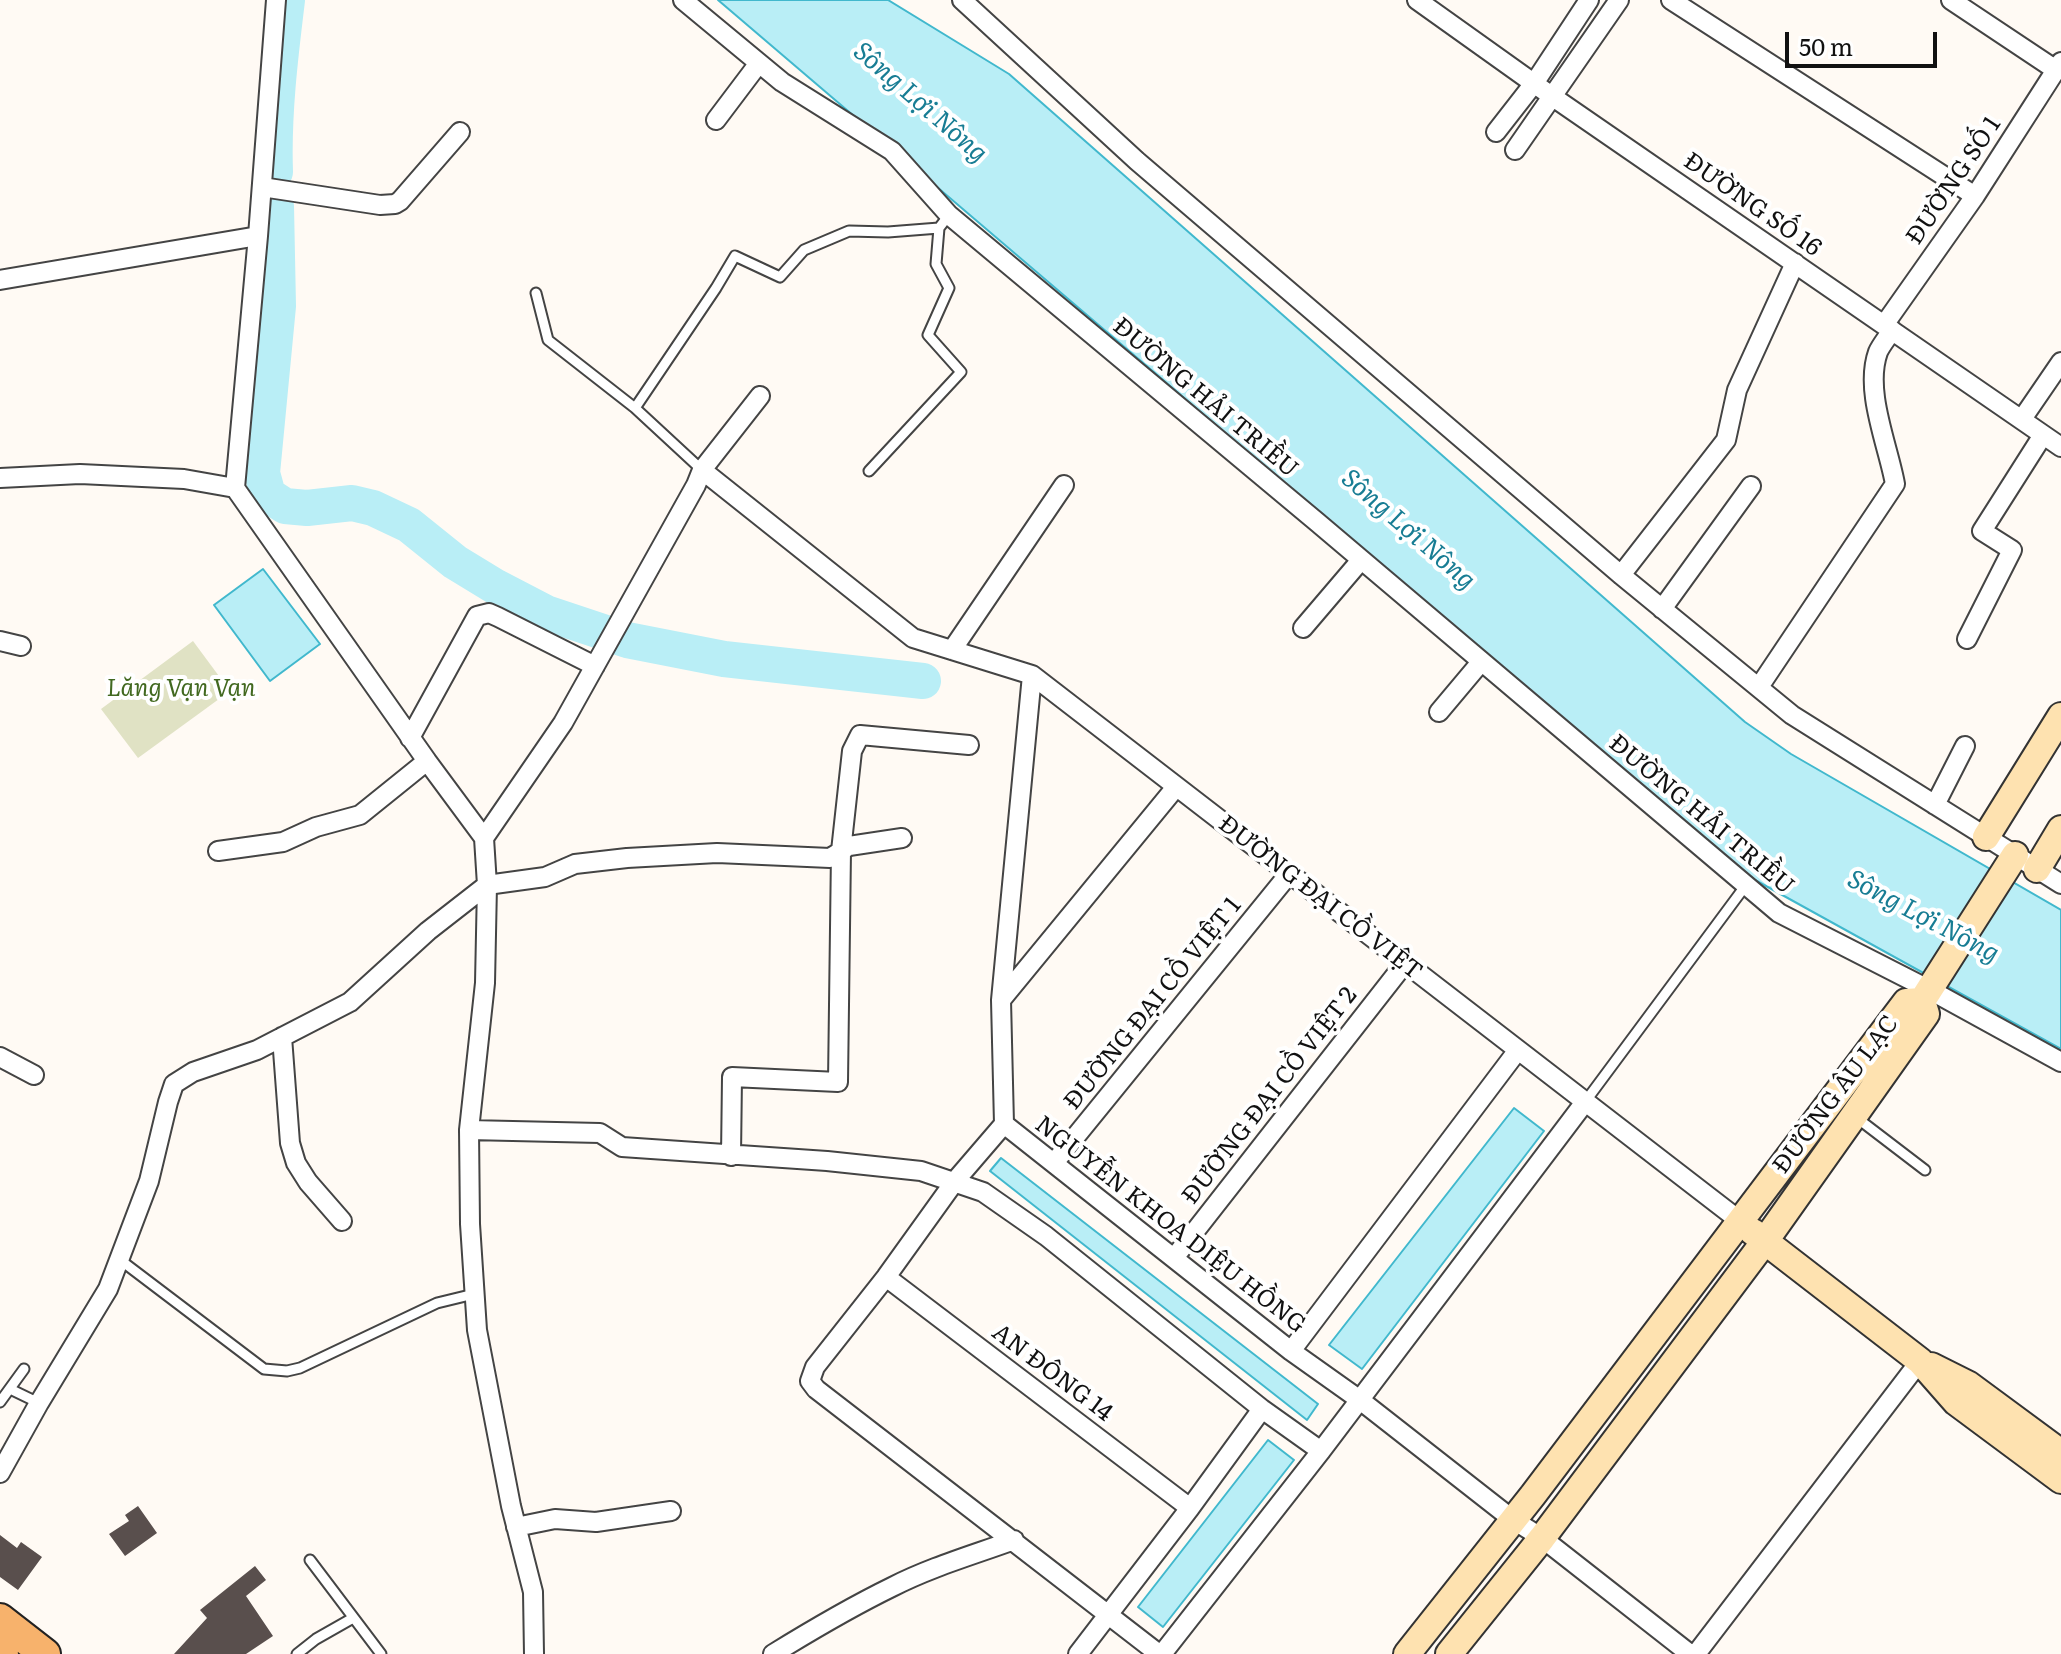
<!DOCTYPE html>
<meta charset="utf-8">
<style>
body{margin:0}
#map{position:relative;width:2061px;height:1654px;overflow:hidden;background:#fffaf4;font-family:Literata,serif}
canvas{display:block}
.scale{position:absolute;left:1785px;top:32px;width:152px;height:36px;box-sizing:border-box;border:4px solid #111;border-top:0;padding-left:10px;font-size:24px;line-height:28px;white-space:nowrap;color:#111;-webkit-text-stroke:6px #fff;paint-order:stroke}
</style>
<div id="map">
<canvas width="2061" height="1654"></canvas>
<div class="scale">50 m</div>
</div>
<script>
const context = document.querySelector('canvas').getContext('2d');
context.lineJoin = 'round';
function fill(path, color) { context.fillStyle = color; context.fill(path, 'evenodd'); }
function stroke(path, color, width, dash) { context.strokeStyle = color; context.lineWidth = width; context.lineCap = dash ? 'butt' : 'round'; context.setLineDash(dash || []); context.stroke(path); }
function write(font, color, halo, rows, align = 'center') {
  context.font = font + ' Literata,serif'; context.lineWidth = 8; context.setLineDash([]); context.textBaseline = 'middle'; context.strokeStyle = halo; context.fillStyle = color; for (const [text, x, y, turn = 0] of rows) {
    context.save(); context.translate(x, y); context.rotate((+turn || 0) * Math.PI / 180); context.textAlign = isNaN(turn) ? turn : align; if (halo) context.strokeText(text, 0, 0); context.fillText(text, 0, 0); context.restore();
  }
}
const cemetery = new Path2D(`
 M193,641L230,691L138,758L101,709Z`);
const water = new Path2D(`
 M718,0H888L1009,74L1745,722L1791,754L2061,910V1049L1737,870Z
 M263,569L320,644L270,681L214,605Z
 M1514,1108L1544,1131L1362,1369L1329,1345Z
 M1001,1158L1318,1404L1307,1420L990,1171Z
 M1268,1440L1294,1460L1163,1627L1138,1607Z`);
const river = new Path2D(`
 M275,172C273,115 280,57 287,0
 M276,206L278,306L262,473L268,495L285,506L307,508L352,503L373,508L409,525L455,562L496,587L546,613L627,640L724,659L923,681`);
const building = new Path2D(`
 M138,1506L157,1533L125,1556L109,1534L129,1521L125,1515Z
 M0,1535L17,1548L21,1542L42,1557L18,1590L0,1577Z
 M255,1566L266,1580L246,1596L273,1636L246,1654H174L207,1618L200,1610Z`);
const lane = new Path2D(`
 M536,293L548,340L635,408
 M702,470L635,408L716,288L735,256L780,277L804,250L849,231L888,232L939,228L949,215
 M869,471L961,372L928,335L949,288L936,264L939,228
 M1585,1102L1746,885
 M1857,1118L1925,1170
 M119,1259L264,1369L287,1371L300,1368L437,1303L474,1294
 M10,1389L39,1403
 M0,1402L24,1369
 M310,1560L381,1654
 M297,1654L316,1639L353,1618`);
const street = new Path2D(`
 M276,0L258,236L235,488L427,761L484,838
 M683,0L782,82L892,151L949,215L1317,522L1779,913L1930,990L2061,1062
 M962,0L1137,161L1621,575L1792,715L2061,884
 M1417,0L1553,97L2061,447
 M1671,0L1975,196
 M1951,0L2056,70
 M716,120L759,63
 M1496,132L1535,82L1589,0
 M1515,150L1619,0
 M262,187L380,205L395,204L400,201L460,132
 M0,280L258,236
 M1884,325L1975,196L2061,62
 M2022,419L2061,362
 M702,470L913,638L1032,675L1740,1221
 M0,478L80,474L184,479L235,488
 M1621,575L1726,440L1737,390L1795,263
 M1662,609L1751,486
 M1303,628L1361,560
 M1967,639L2012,550L1982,531L2043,435
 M0,641L21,646
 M952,650L1064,485
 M1032,675L1001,1000L1004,1124L1291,1351L1360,1400L1512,1519L1542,1538L1690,1654
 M1759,687L1895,484C1888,445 1864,391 1878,352C1881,345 1888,337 1892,330
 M1439,712L1481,662
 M410,738L477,616L489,613L498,617L595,666
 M1935,805L1965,746
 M218,851L283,842L316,827L360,815L427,761
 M1001,1000L1176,787
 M282,1037L290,1143L296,1163L308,1182L342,1221
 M0,1057L34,1075
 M1004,1124L955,1181L886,1277L815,1367L810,1381L816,1389L1159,1654
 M469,1130L600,1133L622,1147L827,1161L921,1171L983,1192L1046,1236L1262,1409L1321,1451
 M731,1156L732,1077L838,1082L841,851L852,751L860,735L969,745
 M1054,1163L1289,874
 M1174,1258L1405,963
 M886,1277L1190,1508
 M1291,1351L1518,1050
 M0,1473L39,1403L108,1289L149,1181L168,1102L174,1084L193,1072L257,1050L350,1002L428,931L487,885L484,838L563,723L696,485L702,470L760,396
 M516,1527L555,1519L596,1522L671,1511
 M534,1654L533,1592L511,1506L477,1330L470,1224L469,1130L485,983L487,885L545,877L575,864L627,858L717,853L830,858L849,846L902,838
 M773,1654C812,1630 851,1607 892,1587C931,1567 973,1555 1014,1540
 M1078,1654L1190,1508L1262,1409
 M1162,1654L1321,1451L1585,1102
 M1696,1654L1920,1361`);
const secondary = new Path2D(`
 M1986,837L2061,716
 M2037,869L2061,829
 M1922,1001L2015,855
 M1753,1232L1920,1361L1956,1402L2061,1480
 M1931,1366L1969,1385L2061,1453
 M1407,1654L1533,1495L1906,1002L1922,1001
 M1449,1654L1542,1538L1765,1241L1926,1014L1922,1001`);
const primary = new Path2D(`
 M0,1619L45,1654
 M0,1651L3,1654`);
const streetNames = [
 ["ĐƯỜNG SỐ 1",1954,181,-56],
 ["ĐƯỜNG SỐ 16",1752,205,35],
 ["ĐƯỜNG HẢI TRIỀU",1205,398,40],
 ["ĐƯỜNG HẢI TRIỀU",1701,815,40],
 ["ĐƯỜNG ĐẠI CỒ VIỆT",1320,898,38],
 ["ĐƯỜNG ĐẠI CỒ VIỆT 1",1153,1004,-51],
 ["ĐƯỜNG ÂU LẠC",1836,1095,-53],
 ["ĐƯỜNG ĐẠI CỒ VIỆT 2",1270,1096,-52],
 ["NGUYỄN KHOA DIỆU HỒNG",1170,1225,38],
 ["AN ĐÔNG 14",1052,1373,37]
];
const parkNames = [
 ["Lăng Vạn Vạn",181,689]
];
const waterNames = [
 ["Sông Lợi Nông",920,103,41],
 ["Sông Lợi Nông",1408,530,41],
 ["Sông Lợi Nông",1923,917,28]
];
fill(cemetery, '#e0e2c4');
fill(water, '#b9eef6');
stroke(water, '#41b8cd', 2);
stroke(river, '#b9eef6', 36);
fill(building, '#594f4d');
stroke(lane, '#444', 13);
stroke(street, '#444', 22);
stroke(secondary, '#333', 30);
stroke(primary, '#222', 34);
stroke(lane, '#fff', 9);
stroke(street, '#fff', 18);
stroke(secondary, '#fee2b0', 26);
stroke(primary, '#f7b26c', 30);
write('24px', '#111', '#fff', streetNames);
write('italic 24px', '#426920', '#fff', parkNames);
write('italic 26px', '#187d94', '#fff', waterNames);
</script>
